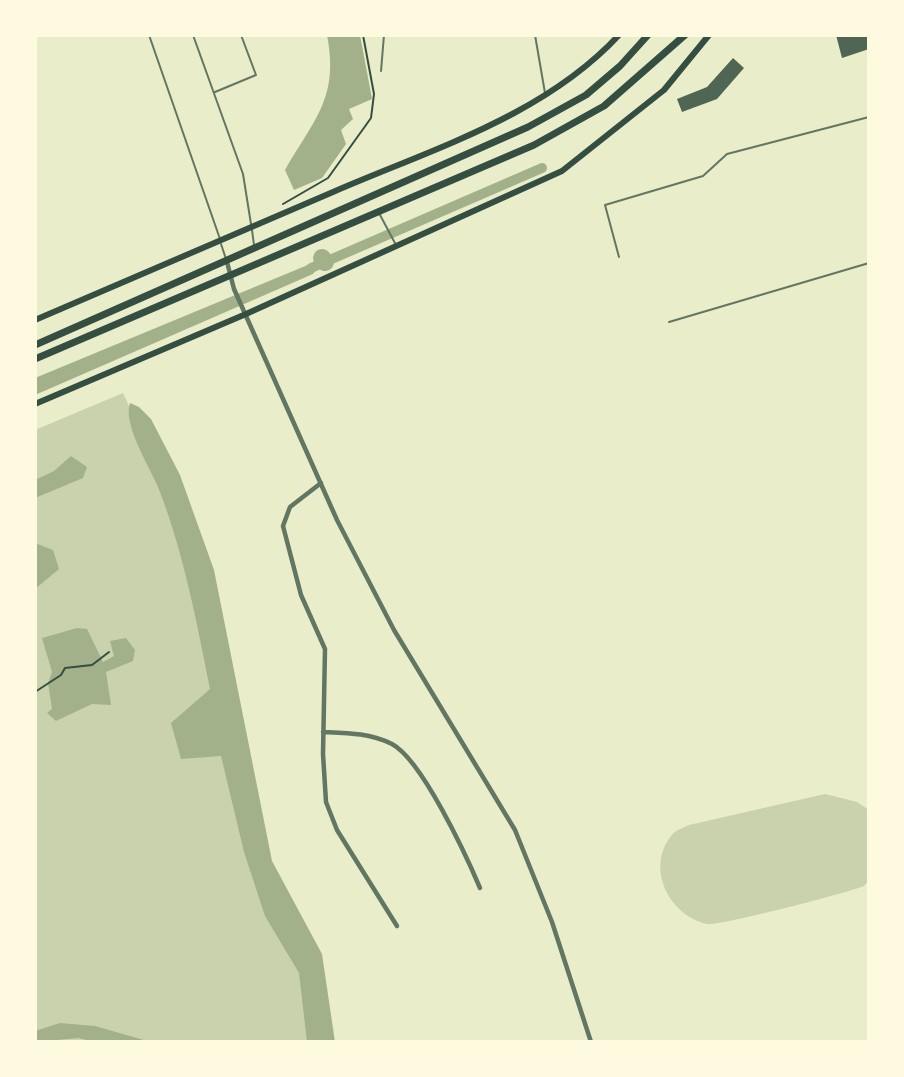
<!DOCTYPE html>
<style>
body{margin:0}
#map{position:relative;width:904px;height:1077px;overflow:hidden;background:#e9edc9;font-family:"Sofia Sans Condensed",sans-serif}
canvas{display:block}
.frame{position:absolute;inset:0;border:37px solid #fefae0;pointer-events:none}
</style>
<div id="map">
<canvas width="904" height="1077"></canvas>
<div class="frame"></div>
</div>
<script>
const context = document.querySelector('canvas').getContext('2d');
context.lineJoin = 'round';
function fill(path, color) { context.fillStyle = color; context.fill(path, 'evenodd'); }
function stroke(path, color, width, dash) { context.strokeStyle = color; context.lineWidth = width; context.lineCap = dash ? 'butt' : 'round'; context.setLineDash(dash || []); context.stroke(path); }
const green = new Path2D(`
 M123,393L202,562L260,870L326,1042H35V430Z
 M825,794L857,802L869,810V880L864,886C847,893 720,926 707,924C670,916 645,869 671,836C674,831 683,828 689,825Z`);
const water = new Path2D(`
 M327,35H360L372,99L349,109L353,119L341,130L346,144L322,178L294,190L285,170C315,118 339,98 327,35Z
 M315,262L321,264L313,274L35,395V378Z
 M130,403L139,407L151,419L180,475L214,570L272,861L322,954L335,1042H307L299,973L265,916L244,852L221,756L181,759L171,723L210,689C197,623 184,555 160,492C152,470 122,425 130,403Z
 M71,456L87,467L83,478L35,498V480L54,471Z
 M35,543L53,550L59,569L35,589Z
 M77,628L87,629L103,662L114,656L110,641L126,638L135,650L133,661L106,672L111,705L92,704L56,721L47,713L52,709L48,683L52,672L42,638Z
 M60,1023L95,1026L151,1042H93L79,1038L35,1042V1031Z`);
const canal = new Path2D(`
 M311,268L542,168`);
const river = new Path2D(`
 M322,258L325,262`);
const building = new Path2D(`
 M836,35H869V49L842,58Z
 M733,58L744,68L717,99L682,112L677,99L707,87Z`);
const path = new Path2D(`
 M283,204L328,178L371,118L374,94L363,35
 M35,692L61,675L65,668L92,665L109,652`);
const service = new Path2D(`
 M149,35L220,239
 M193,35L243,174L251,224
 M535,35L545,93
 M381,71L384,35
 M215,92L256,75L241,35
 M379,213L396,245
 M252,230L254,245
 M221,244L226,259
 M619,257L605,205L703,176L727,154L869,117
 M669,322L869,263`);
const minor = new Path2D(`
 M227,262L234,289L337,520L394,630L515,830L552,922L591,1042
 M321,483L290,507L283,526L301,595L325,649L323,754L326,802L337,830L397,926
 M323,732C348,733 369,733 392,744C422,760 466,855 480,888`);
const secondary = new Path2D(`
 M35,320C135,278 234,235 333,192C432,149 544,116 619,35
 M35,404L246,314L562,171L664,90L709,35`);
const primary = new Path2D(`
 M35,345L528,127L586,95L620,66L648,35
 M35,359L534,145L604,106L685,35`);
fill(green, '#cad2ad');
fill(water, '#a3b18a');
stroke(canal, '#a3b18a', 10);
stroke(river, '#a3b18a', 18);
fill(building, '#4f6655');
stroke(path, '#344e41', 2);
stroke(service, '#617663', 2);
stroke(minor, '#617663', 4.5);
stroke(secondary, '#344e41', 6);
stroke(primary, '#344e41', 7);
</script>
